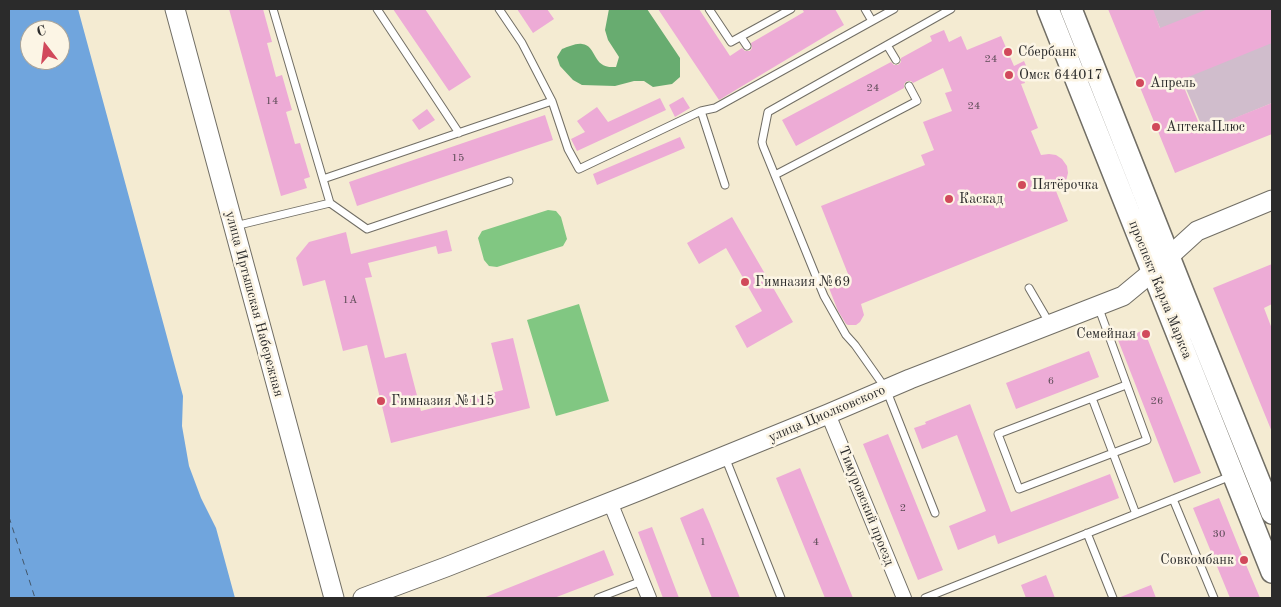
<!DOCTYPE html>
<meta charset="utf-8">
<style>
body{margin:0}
#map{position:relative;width:1281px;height:607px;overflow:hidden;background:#f4ebd2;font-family:"Old Standard TT",serif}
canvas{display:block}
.frame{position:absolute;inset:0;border:10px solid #2b2b2b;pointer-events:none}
.north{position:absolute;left:20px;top:20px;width:50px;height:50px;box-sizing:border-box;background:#fcf5e5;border:1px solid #a8a49b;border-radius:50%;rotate:345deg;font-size:14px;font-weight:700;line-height:20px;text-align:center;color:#2b2b2b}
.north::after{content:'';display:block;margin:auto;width:18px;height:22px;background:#d1495b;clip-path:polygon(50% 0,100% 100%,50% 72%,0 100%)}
</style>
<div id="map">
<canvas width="1281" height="607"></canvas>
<div class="frame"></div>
<div class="north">С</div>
</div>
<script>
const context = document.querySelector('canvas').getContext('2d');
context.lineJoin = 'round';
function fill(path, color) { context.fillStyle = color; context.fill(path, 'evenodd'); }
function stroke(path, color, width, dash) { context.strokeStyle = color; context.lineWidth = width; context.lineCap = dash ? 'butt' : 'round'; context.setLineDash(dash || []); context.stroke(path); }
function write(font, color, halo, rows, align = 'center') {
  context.font = font + ' "Old Standard TT",serif'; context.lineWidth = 5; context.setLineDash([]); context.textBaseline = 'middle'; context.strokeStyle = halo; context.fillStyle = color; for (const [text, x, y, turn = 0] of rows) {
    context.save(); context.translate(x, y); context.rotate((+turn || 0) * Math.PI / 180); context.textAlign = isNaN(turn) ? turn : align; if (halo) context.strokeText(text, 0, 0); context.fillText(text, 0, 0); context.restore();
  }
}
const industrial = new Path2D(`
 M1152,9H1272V103L1204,131Z`);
const green = new Path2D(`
 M548,210L556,211L561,217L567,239L563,246L497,267L489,266L484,260L478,238L482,231Z
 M579,304L609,401L556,416L527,320Z`);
const forest = new Path2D(`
 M609,9H647L680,58V77L672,84L653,87L644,81H634L615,86L582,85L573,80L560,66L557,57L562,49C568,47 576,43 582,44C598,46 591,69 616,67L619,57L608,40L605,30Z`);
const water = new Path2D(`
 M9,9H78L183,396L182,426L189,466L201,498L216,528L235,598H9ZM30,30H60V60H30Z`);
const ferry = new Path2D(`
 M9,517L35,598`);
const building = new Path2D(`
 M229,9H263L272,42L267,43L276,77L282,75L292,110L286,112L295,144L300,143L310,177L304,179L307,188L281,196Z
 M393,9H425L471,77L449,91Z
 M517,9H547L554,19L533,33Z
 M658,9H699L730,56L742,48L745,51H750L752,48L751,43L804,12L802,9H835L844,25L719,100Z
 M1108,9H1153L1160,28L1208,9H1272V43L1181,80L1202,131L1272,103V134L1175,173Z
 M944,30L949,42L961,36L967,50L1001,36L1014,66L1024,61L1031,77L1024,80L1025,83L1021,84L1038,128L1031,131L1041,155L1049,154L1056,155L1062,159L1067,166L1068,173L1066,181L1062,187L1056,191L1068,221L861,304L864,315L860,322L856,325H848L846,324L838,311L829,288L850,279L821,206L925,165L921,155L934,150L923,122L952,111L945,93L952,91L943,68L913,83L911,81H907L904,84V88L796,146L782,120L891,62L894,65H898L901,62V58L932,41L930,36Z
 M683,97L690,108L675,117L669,105Z
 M660,98L666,110L577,151L571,139L585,132L577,121L597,107L608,122Z
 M427,109L435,120L419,130L412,120Z
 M545,115L553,140L357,206L349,182Z
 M680,137L685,148L597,185L593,174Z
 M732,217L793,322L747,348L735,326L762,311L726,248L699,264L687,243Z
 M447,230L452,251L438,254L436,246L368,263L372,277L365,278L385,358L406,353L421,411L503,390L491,343L513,338L530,408L391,443L367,345L343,351L325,280L303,286L296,258L309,242L346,232L351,254Z
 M1272,264V304L1264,308L1272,329V432L1213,288Z
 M1144,330L1201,473L1174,483L1118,340Z
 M1089,351L1099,377L1016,409L1006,383Z
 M970,404L1011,512L1110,474L1119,498L998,544L995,535L958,550L949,526L986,511L957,435L922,449L914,428L926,424L925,422Z
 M888,434L943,570L918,580L863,444Z
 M800,468L853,598H825L776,478Z
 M1219,498L1244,560L1260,598H1230L1193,508Z
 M703,508L710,524L740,598H712L680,518Z
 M652,527L679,598H663L638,532Z
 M604,550L614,575L554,598H483Z
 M1046,575L1055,598H1026L1021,585Z
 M1151,585L1156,598H1118Z`);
const service = new Path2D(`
 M273,9L330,203L367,229L509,181
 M377,9L459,133
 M499,9L522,43L552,101
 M709,9L731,42L791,9
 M865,9L872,21
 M741,37L747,46
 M887,45L896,60
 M701,111L725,185
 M775,175L917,101L909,86
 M323,179L552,101L568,149L579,169L701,111L715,108L894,9
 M235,226L330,203
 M1029,288L1050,324
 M1098,306L1147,440L1019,489L998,434L1126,385
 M1092,398L1136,514
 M725,457L781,598
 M1173,499L1214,598
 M935,513L886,389L855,345L846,335L824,296L763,146L762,142L768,112L951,9
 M1087,533L1113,598
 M598,598L642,581
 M925,598L1231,476`);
const minor = new Path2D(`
 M828,414L904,598
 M610,502L649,598`);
const secondary = new Path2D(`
 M175,9L334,598
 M363,598L446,567L641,490L828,414L910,379L1123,296L1152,272L1197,231L1272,200`);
const primary = new Path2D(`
 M1048,9L1272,572
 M1071,9L1185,297L1272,513`);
const markers = [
 [1008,52,5,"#d1495b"],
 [1009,75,5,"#d1495b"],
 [1140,83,5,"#d1495b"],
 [1156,127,5,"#d1495b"],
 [1022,185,5,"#d1495b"],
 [949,199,5,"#d1495b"],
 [745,282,5,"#d1495b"],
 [1146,334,5,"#d1495b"],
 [381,401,5,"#d1495b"],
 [1244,560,5,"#d1495b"]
];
const numberNames = [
 ["24",991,59],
 ["24",873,88],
 ["14",272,101],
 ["24",974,106],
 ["15",458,158],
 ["1А",350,300],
 ["6",1051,381],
 ["26",1157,401],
 ["2",903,508],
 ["30",1219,534],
 ["1",703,542],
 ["4",816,542]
];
const poiNames = [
 ["Сбербанк",1018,52],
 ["Омск 644017",1019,75],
 ["Апрель",1150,83],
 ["АптекаПлюс",1166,127],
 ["Пятёрочка",1032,185],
 ["Каскад",959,199],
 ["Гимназия №69",755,282],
 ["Семейная",1136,334,"right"],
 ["Гимназия №115",391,401],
 ["Совкомбанк",1234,560,"right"]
];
const streetNames = [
 ["проспект Карла Маркса",1160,290,68],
 ["улица Иртышская Набережная",254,304,75],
 ["улица Циолковского",827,414,-23],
 ["Тимуровский проезд",866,506,68]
];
fill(industrial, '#d0bdcc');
fill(green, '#81c782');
fill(forest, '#68ac70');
fill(water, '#70a5dd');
stroke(ferry, '#435669', 1, [6, 5]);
fill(building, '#edabd6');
stroke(service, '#716e65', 9);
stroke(minor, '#716e65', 16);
stroke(secondary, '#716e65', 21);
stroke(primary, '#716e65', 24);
stroke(service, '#fff', 7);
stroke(minor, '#fff', 14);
stroke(secondary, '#fff', 19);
stroke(primary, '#fff', 21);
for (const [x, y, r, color] of markers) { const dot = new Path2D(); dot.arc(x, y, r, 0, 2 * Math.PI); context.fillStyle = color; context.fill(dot); stroke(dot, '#fcf5e5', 2); }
write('11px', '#5c4b56', null, numberNames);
write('14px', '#2b2b2b', '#fcf5e5', poiNames, 'left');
write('14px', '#2b2b2b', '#fcf5e5', streetNames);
</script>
